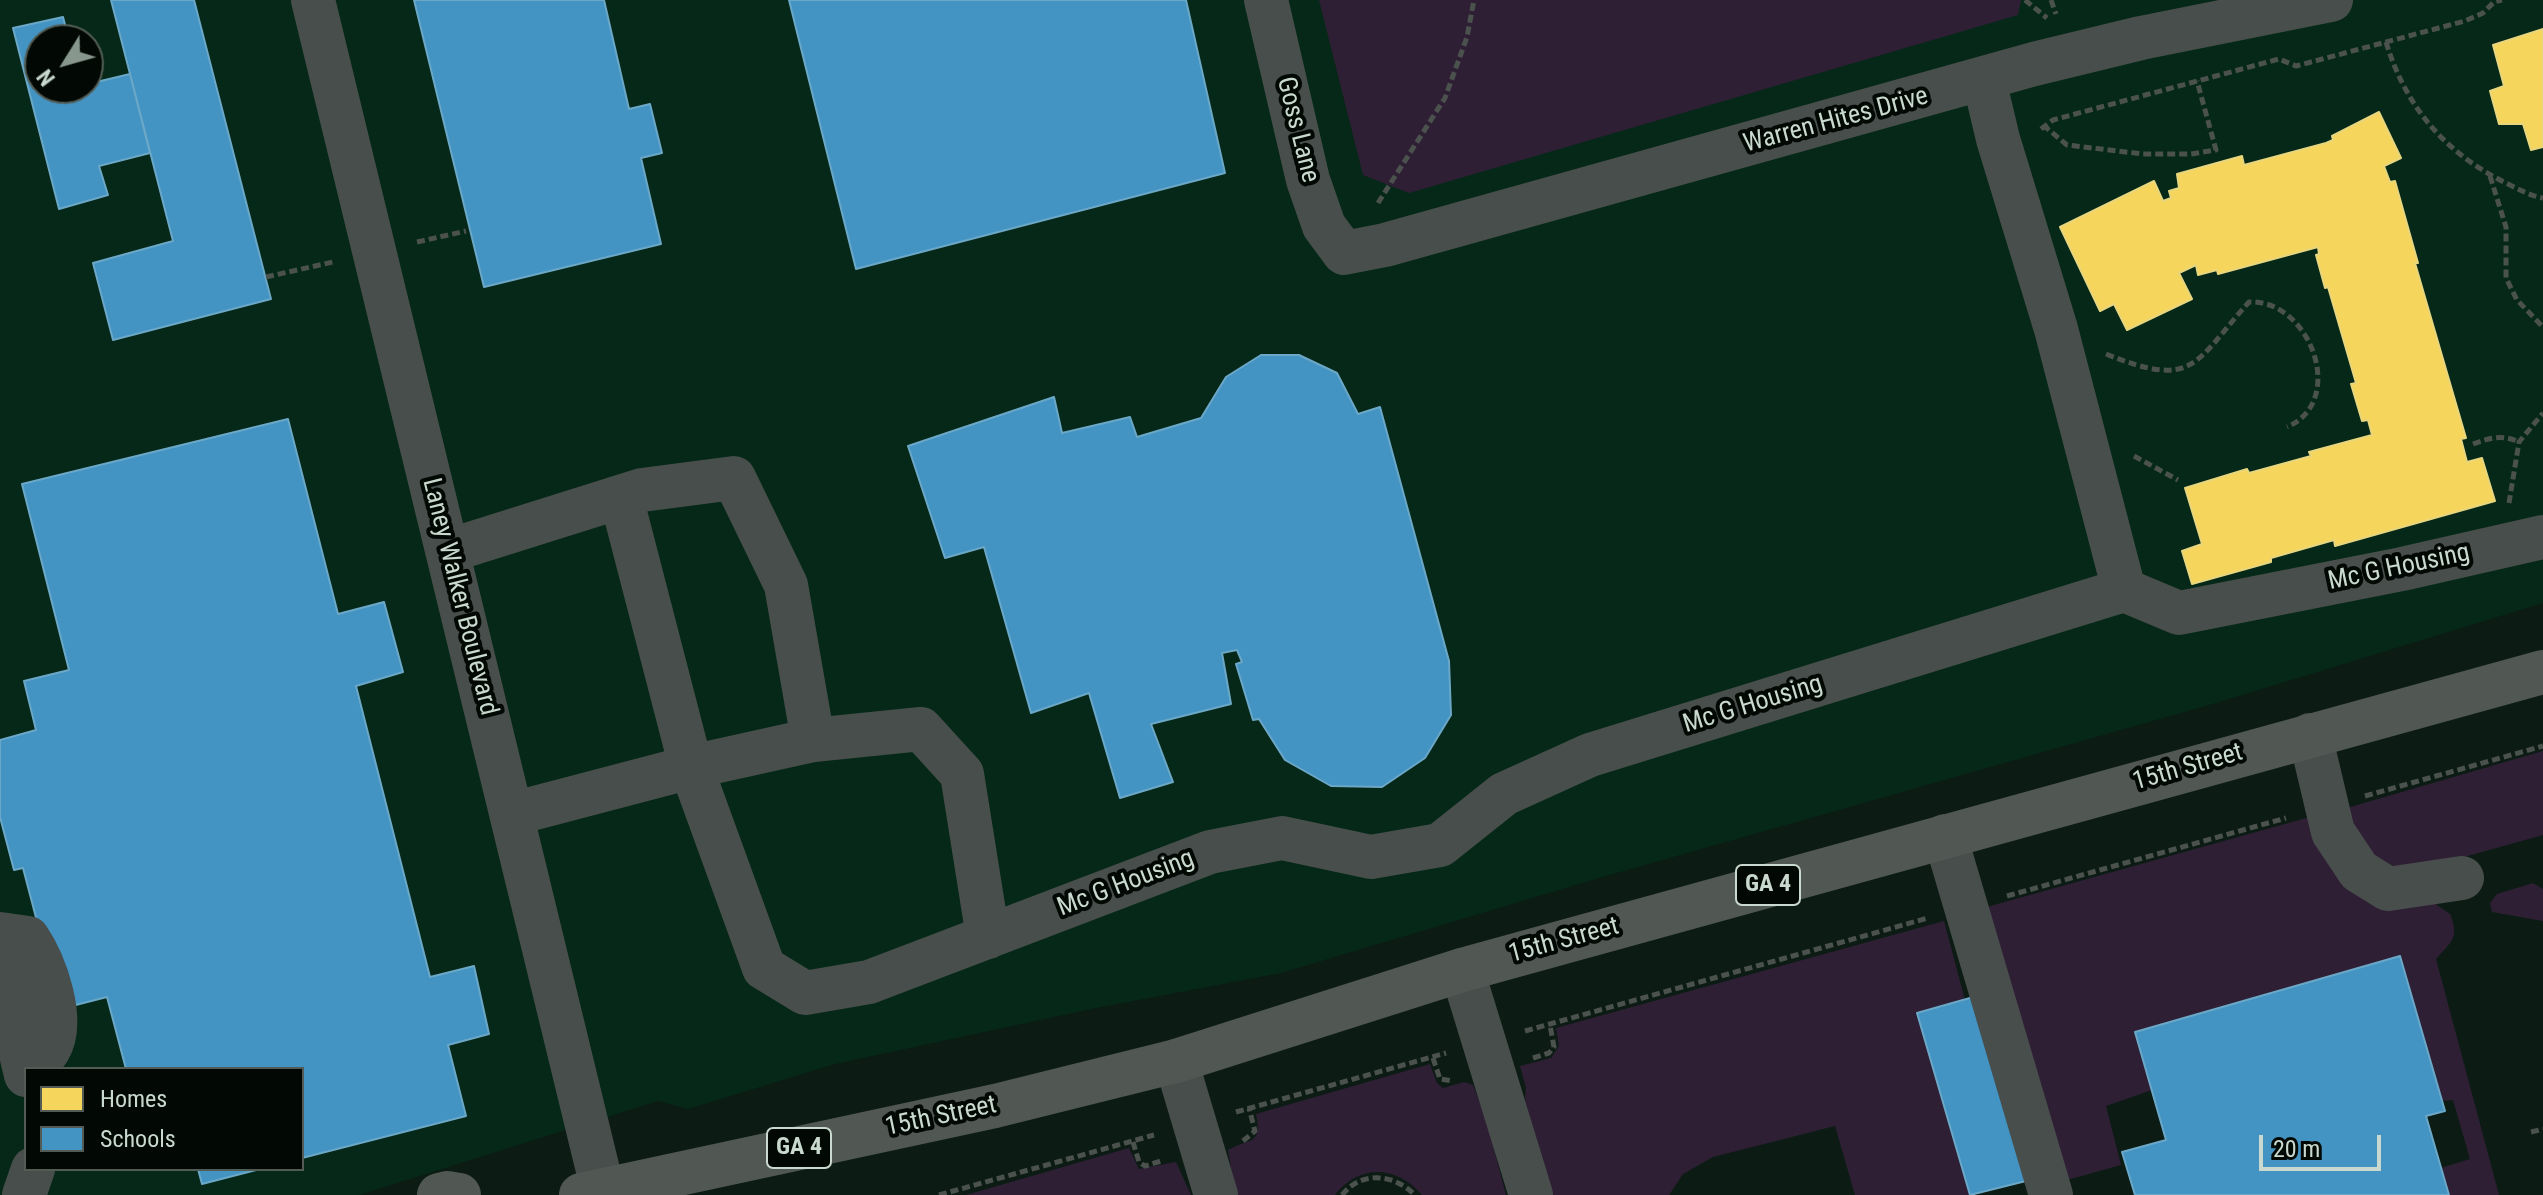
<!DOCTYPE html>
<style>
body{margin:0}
#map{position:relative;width:2543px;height:1195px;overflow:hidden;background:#0c1c14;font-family:"Roboto Condensed",sans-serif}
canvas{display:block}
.legend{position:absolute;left:24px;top:1067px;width:280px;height:104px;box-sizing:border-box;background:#020904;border:2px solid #525c55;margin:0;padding:10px 14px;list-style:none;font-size:24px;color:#c9d9cf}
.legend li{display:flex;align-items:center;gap:16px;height:40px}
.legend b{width:40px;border:2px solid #525c55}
.north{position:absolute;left:24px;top:24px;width:80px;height:80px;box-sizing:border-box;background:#020904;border:2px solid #525c55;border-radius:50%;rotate:233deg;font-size:22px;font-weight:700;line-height:32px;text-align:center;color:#c9d9cf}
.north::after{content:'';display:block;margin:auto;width:28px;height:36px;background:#87978e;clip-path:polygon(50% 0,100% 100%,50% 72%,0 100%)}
.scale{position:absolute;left:2259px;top:1135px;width:122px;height:36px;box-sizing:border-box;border:4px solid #c9d9cf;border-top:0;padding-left:10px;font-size:24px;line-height:28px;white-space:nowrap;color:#c9d9cf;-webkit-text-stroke:6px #020904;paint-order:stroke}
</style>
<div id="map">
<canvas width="2543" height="1195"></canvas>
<ul class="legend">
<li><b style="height:22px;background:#f6d55c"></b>Homes</li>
<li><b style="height:22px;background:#4393c3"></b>Schools</li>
</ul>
<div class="north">N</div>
<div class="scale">20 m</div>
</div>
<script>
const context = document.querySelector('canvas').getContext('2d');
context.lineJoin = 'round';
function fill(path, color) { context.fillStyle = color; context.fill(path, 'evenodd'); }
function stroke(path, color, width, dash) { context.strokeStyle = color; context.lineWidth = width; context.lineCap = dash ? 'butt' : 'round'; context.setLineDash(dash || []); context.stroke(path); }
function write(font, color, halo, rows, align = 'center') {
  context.font = font + ' "Roboto Condensed",sans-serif'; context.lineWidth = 8; context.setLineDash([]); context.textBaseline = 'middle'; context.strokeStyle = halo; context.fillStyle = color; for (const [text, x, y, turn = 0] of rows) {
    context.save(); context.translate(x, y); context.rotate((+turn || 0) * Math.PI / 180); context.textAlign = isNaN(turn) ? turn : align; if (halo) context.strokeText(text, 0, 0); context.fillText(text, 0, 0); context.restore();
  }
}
const built = new Path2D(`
 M0,0H2543V603L2216,703L1599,878L1281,973L1096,1008L835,1064L688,1109L658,1101L359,1195H0ZM40,40H88V88H40ZM26,1069H302V1169H26Z`);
const green = new Path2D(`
 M1319,0H2021L2018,15L1409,193L1363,175Z
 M2543,751V835L2396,876L2375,869L2340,810Z
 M2310,817L2450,914C2460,938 2451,942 2436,959L2499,1195H2449L2441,1168L2470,1159L2453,1100L2442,1101L2399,956L2135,1032L2152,1090L2106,1106L2121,1165L2056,1183L1976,910Z
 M2533,883L2543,889V921L2492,912L2490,903L2497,894Z
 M1944,921L1965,1000L1917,1014L1970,1195H1855L1835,1126L1713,1157L1683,1174L1669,1195H1550L1525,1099L1526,1088L1520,1066L1551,1058L1559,1046L1556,1028Z
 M1430,1064L1437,1083L1443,1088L1464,1082L1473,1085L1486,1119L1506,1195H1422C1397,1166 1360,1163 1335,1195H1235L1228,1150C1249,1138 1263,1146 1256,1114Z
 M1129,1148L1139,1169L1176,1162L1191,1195H966Z`);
const homes = new Path2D(`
 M2543,29V147L2531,150L2523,124H2499L2490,91L2504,86L2493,45Z
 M2379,112L2401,158L2384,166L2390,182L2395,181L2418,263H2415L2466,438L2461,439L2467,462L2482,458L2495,501L2335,546L2334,540L2271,558V562L2192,584L2182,551L2202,544L2185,488L2247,469L2249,473L2311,456L2309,452L2372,435L2368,420L2362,421L2351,384L2356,383L2328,287L2325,288L2316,255L2319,254L2318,247L2218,274L2217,270L2198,275L2196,265L2179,273L2192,299L2127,330L2114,304L2100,311L2060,227L2154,181L2163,201L2171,198L2169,191L2179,188L2177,174L2242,156L2244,165L2326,143L2333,140L2332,136Z`);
const schools = new Path2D(`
 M111,0H194L271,299L113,340L93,263L173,241Z
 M414,0H604L629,109L650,104L662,153L641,158L661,244L484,287Z
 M789,0H1186L1225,173L856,269Z
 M63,17L69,40H40V88H88V84L130,74L150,153L99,166L108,195L59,209L13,28Z
 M1261,355H1299L1337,373L1358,414L1380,407L1449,661L1451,715L1425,758L1382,787L1331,786L1285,760L1259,719L1253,720L1236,664L1242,662L1237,650L1222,653L1231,704L1151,724L1173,782L1120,798L1089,693L1031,713L984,547L945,558L908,446L1054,397L1062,433L1130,417L1137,437L1201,418L1226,377Z
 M288,419L338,614L384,602L403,672L356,686L430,977L474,966L489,1034L448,1045L466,1116L302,1158V1069H126L107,997L60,1009L23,868L14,870L0,817V740L36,730L24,681L69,670L22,484Z
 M2400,956L2445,1111L2426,1116L2449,1195H2135L2122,1152L2166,1140L2135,1032Z
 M1984,994L2038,1178L1970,1195L1917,1013Z
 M198,1169H260L202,1184Z`);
const path = new Path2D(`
 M2025,0L2047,18
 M2051,0L2056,14
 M2386,42C2406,108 2446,154 2508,184C2520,190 2531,196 2543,198
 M2043,125L2067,145L2143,154H2191L2216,150L2197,81
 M2041,129L2053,120L2279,59L2296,66L2465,21L2483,13L2494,2L2502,0
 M2490,176L2506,227V278L2517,300L2543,327
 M1378,203L1445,98L1467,37L1474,0
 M417,242L466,231
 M266,277L333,262
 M2106,354C2195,390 2194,363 2249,302C2310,299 2348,401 2287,427
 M2473,444C2489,438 2503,434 2519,442
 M2134,456L2178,480
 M2509,503L2519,442L2543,413
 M2365,796L2543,746
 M2007,896L2286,818
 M1525,1031L1928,918
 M1433,1058L1440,1079L1453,1081
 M1533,1058L1549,1053L1554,1047L1550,1025
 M1236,1112L1446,1053
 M2531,1132L2543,1129
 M1243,1141L1255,1131L1249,1108
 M1133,1142L1139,1162L1145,1166L1161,1161
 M939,1195L1154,1135
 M1342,1195C1362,1170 1394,1174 1415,1195`);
const minor = new Path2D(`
 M313,0L604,1195
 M1266,0L1308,180L1324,226L1344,253L1385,245L2034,64L2141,38L2331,0
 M1984,80L1998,139L2056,329L2124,590
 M621,497L691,767L764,968L805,993L869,982L1210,852L1282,838L1371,857L1440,845L1504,794L1590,755L2124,590L2179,613L2402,569L2543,537
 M448,551L642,490L734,478L786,585L813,740
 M2310,735L2333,832L2359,871L2388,889L2462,878
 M512,814L691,767L813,740L921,729L962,774L988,937
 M1945,836L2051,1195
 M0,934L28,938C45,963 66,1020 49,1049C45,1056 37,1063 32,1069
 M0,965L26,1075
 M1462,970L1531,1195
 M1176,1061L1216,1195
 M24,1195L33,1169`);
const major = new Path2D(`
 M439,1195L447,1193L459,1195
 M581,1195L995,1106L1176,1061L1462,970L2543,672`);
const shields = [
 [1768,885,64],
 [799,1148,64]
];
const shieldNames = [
 ["GA 4",1768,885],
 ["GA 4",799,1148]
];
const streetNames = [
 ["Warren Hites Drive",1836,121,-15],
 ["Goss Lane",1297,130,76],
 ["Mc G Housing",2399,568,-12],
 ["Laney Walker Boulevard",459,597,76],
 ["Mc G Housing",1753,705,-17],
 ["15th Street",2188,768,-16],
 ["Mc G Housing",1126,884,-21],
 ["15th Street",1564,941,-15],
 ["15th Street",941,1117,-12]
];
fill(built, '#052818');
fill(green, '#2f1f35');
fill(homes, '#f6d55c');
stroke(homes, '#e8d67e', 2);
fill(schools, '#4393c3');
stroke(schools, '#6ba8c7', 2);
stroke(path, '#4b524e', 5, [8, 4]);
stroke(minor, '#484e4b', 44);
stroke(major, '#515854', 44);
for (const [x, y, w] of shields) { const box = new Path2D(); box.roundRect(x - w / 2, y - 20, w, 40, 6); context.fillStyle = '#020904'; context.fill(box); stroke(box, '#c9d9cf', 2); }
write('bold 24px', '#c9d9cf', null, shieldNames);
write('26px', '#c9d9cf', '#020904', streetNames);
</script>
